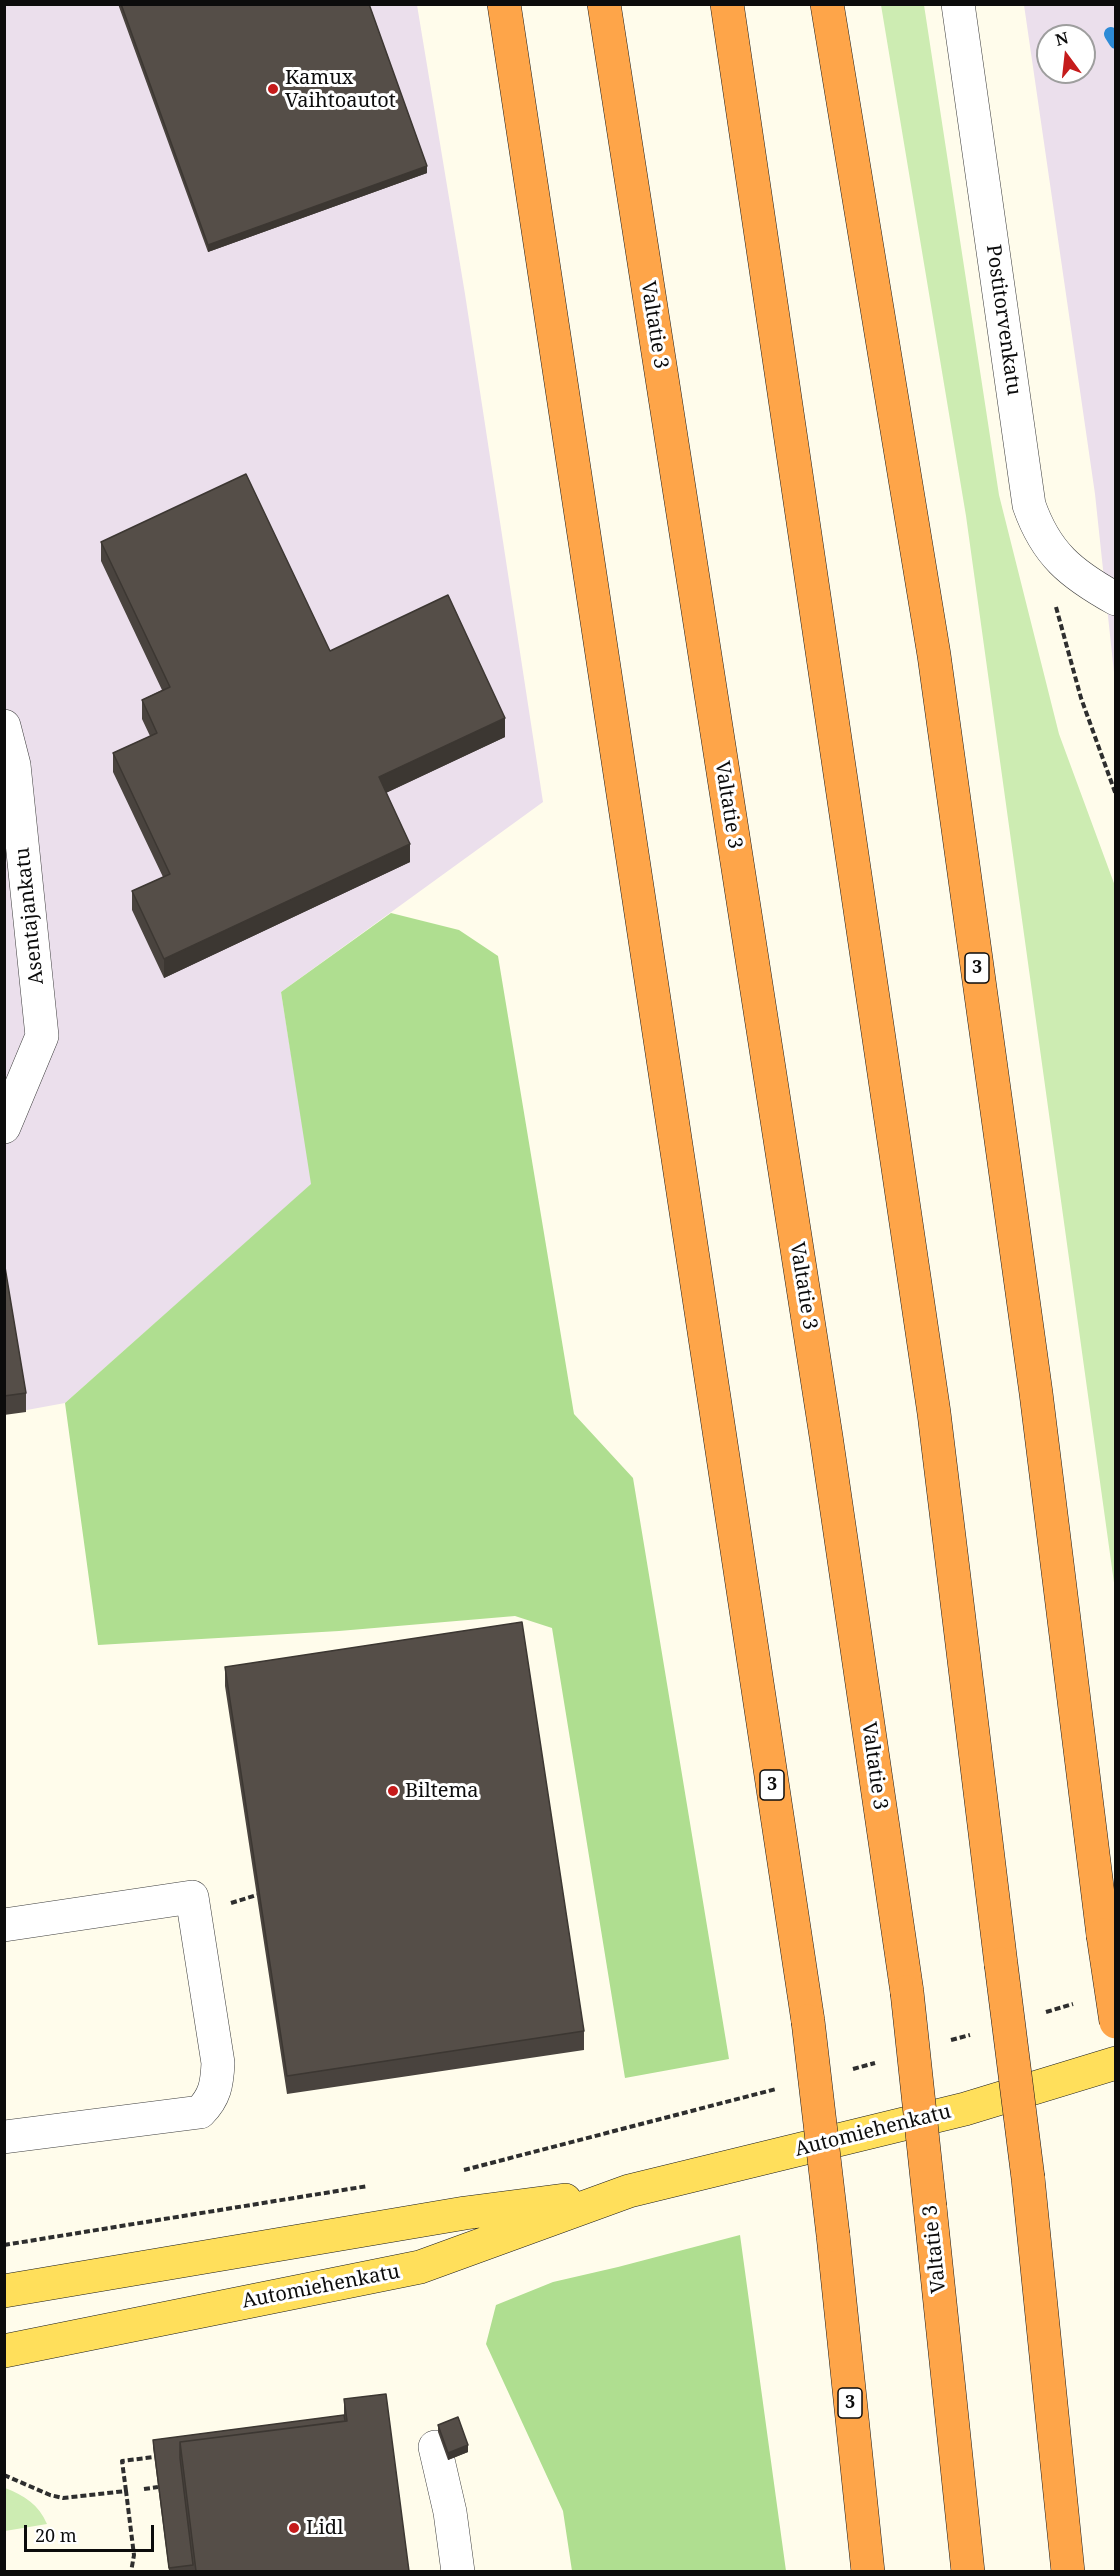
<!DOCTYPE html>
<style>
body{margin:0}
#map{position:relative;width:1120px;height:2576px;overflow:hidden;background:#fffceb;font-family:"Noto Serif",serif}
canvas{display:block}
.frame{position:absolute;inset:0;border:6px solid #0c0c0c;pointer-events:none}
.north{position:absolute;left:1036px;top:24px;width:60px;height:60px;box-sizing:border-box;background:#fff;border:2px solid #9e9e9e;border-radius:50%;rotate:345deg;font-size:16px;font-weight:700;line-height:24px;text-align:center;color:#0c0c0c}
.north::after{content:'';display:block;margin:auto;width:21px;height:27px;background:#c51b1b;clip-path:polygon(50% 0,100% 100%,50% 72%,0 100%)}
.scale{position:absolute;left:24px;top:2525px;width:130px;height:27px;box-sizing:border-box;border:3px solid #0c0c0c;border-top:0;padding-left:8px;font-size:18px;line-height:21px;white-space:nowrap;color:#0c0c0c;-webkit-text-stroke:4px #fff;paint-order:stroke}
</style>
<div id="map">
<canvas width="1120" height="2576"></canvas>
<div class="frame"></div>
<div class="north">N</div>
<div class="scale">20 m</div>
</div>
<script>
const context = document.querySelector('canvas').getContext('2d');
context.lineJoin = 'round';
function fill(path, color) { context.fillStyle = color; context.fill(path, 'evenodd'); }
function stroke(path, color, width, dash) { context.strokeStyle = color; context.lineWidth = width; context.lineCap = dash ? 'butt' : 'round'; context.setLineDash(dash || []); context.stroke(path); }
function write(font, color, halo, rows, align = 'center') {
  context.font = font + ' "Noto Serif",serif'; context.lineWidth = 6; context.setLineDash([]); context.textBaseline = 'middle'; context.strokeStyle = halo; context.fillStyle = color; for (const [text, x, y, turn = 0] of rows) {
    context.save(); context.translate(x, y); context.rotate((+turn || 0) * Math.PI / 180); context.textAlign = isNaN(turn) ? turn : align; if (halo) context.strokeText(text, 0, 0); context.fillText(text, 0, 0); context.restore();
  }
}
const industrial = new Path2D(`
 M5,5H417L465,294L543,802L281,992L312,1184L65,1403L5,1414Z
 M1024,5H1115V682L1095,494ZM1048,36H1084V72H1048Z`);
const green = new Path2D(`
 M881,5H924L999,495L1059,734L1115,886V1590L966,516Z
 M5,2488C24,2495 39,2505 47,2524L5,2531Z`);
const forest = new Path2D(`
 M391,913L459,930L498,956L574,1414L633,1478L729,2059L625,2078L552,1628L515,1616L339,1631L98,1645L65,1403L311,1184L281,992Z
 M740,2235L786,2571H572L563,2511L486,2344L496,2305L553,2282L618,2267Z`);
const stream = new Path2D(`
 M1111,34L1116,42`);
const path = new Path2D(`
 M1056,607L1081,698L1116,795
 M231,1903L257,1895
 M1046,2012L1073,2004
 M951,2040L970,2035
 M853,2069L875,2063
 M464,2170L776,2089
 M4,2245L368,2186
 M4,2475L50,2495L63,2498L126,2491L134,2555L131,2572
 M144,2489L158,2487
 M126,2491L122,2461L154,2457`);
const minor = new Path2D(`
 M958,4L1029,505C1046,554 1071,574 1116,599
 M4,726L14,765L42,1036L4,1127
 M4,1925L192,1897L218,2063C217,2084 215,2097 200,2112L4,2137
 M435,2447L450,2512L458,2572`);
const major = new Path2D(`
 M4,2291L465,2213L565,2200
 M4,2351L420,2267L629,2191L965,2109L1116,2063`);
const highway = new Path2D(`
 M504,4L808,2021
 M604,4L826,1436L907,1992
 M727,4L934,1413L1001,1964
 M827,4L934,655L1036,1393L1103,1935
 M1028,2178L1068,2572
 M930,2207L968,2572
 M833,2235L868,2572`);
const highwayBridge = new Path2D(`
 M1103,1935L1116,2022
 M1001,1964L1028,2178
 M907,1992L930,2207
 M808,2021L833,2235`);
const wall = new Path2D(`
 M118,4H369L427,173L208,252Z
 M101,542L330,651L505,737L386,793L410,862L164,978L132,910V891L163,877L113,772V753L150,736L142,719V700L162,690L101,561Z
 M4,1261L26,1393V1412L4,1415Z
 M225,1667L584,2031V2050L287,2094L225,1686Z
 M344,2399L409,2571H169L153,2447V2440L344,2415Z
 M438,2425L468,2452L448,2460L438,2432Z`);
const shadedWall = new Path2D(`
 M427,166V173L208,252V245Z
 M505,718V737L379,796V777Z
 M410,844V862L164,978V959Z
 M468,2445V2452L448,2460V2453Z`);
const building = new Path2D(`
 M121,4H369L427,166L208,245Z
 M246,474L330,651L448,595L505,718L379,777L410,844L164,959L132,891L170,874L113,753L157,733L142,700L170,687L101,542Z
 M4,1261L26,1393L4,1396Z
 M522,1622L584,2031L287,2076L225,1667Z
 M386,2394L409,2571H196L180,2442L347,2421L344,2399Z
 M344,2415L345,2421L180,2442V2458L193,2565L169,2568L153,2440Z
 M458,2417L468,2445L448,2453L438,2425Z`);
const markers = [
 [273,89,6,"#c51b1b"],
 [393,1791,6,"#c51b1b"],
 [294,2528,6,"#c51b1b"]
];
const shields = [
 [977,968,24],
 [772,1785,24],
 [850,2403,24]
];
const shieldNames = [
 ["3",977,968],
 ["3",772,1785],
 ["3",850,2403]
];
const poiNames = [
 ["Kamux",285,78],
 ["Vaihtoautot",285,101],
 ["Biltema",405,1791],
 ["Lidl",306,2528]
];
const streetNames = [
 ["Postitorvenkatu",1003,320,82],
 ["Valtatie 3",654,325,81],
 ["Valtatie 3",728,805,81],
 ["Asentajankatu",30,916,-96],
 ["Valtatie 3",803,1286,81],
 ["Valtatie 3",874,1766,82],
 ["Automiehenkatu",873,2131,-14],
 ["Valtatie 3",935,2249,-96],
 ["Automiehenkatu",321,2287,-11]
];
fill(industrial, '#ebdfec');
fill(green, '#cdecb2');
fill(forest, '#afde90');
stroke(stream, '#2e8bd6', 14);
stroke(minor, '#3f3f3f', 34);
stroke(major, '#1d1d1d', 34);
stroke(highway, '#1d1d1d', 34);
stroke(path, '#2e2e2e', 4, [6, 3]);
stroke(minor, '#fff', 33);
stroke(major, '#ffdf5b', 33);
stroke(highway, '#fea549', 33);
stroke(highwayBridge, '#1d1d1d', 34, []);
stroke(highwayBridge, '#fea549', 33);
fill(wall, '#49433e');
fill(shadedWall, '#3c3732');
fill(building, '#554e48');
stroke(building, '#3c3732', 1.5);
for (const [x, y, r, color] of markers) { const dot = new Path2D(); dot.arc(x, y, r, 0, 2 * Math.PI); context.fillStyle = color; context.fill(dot); stroke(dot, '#fff', 2); }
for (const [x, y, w] of shields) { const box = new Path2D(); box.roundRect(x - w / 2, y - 15, w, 30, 4.5); context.fillStyle = '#fff'; context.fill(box); stroke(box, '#0c0c0c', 1.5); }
write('bold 18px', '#0c0c0c', null, shieldNames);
write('20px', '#0c0c0c', '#fff', poiNames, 'left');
write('20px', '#0c0c0c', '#fff', streetNames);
</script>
